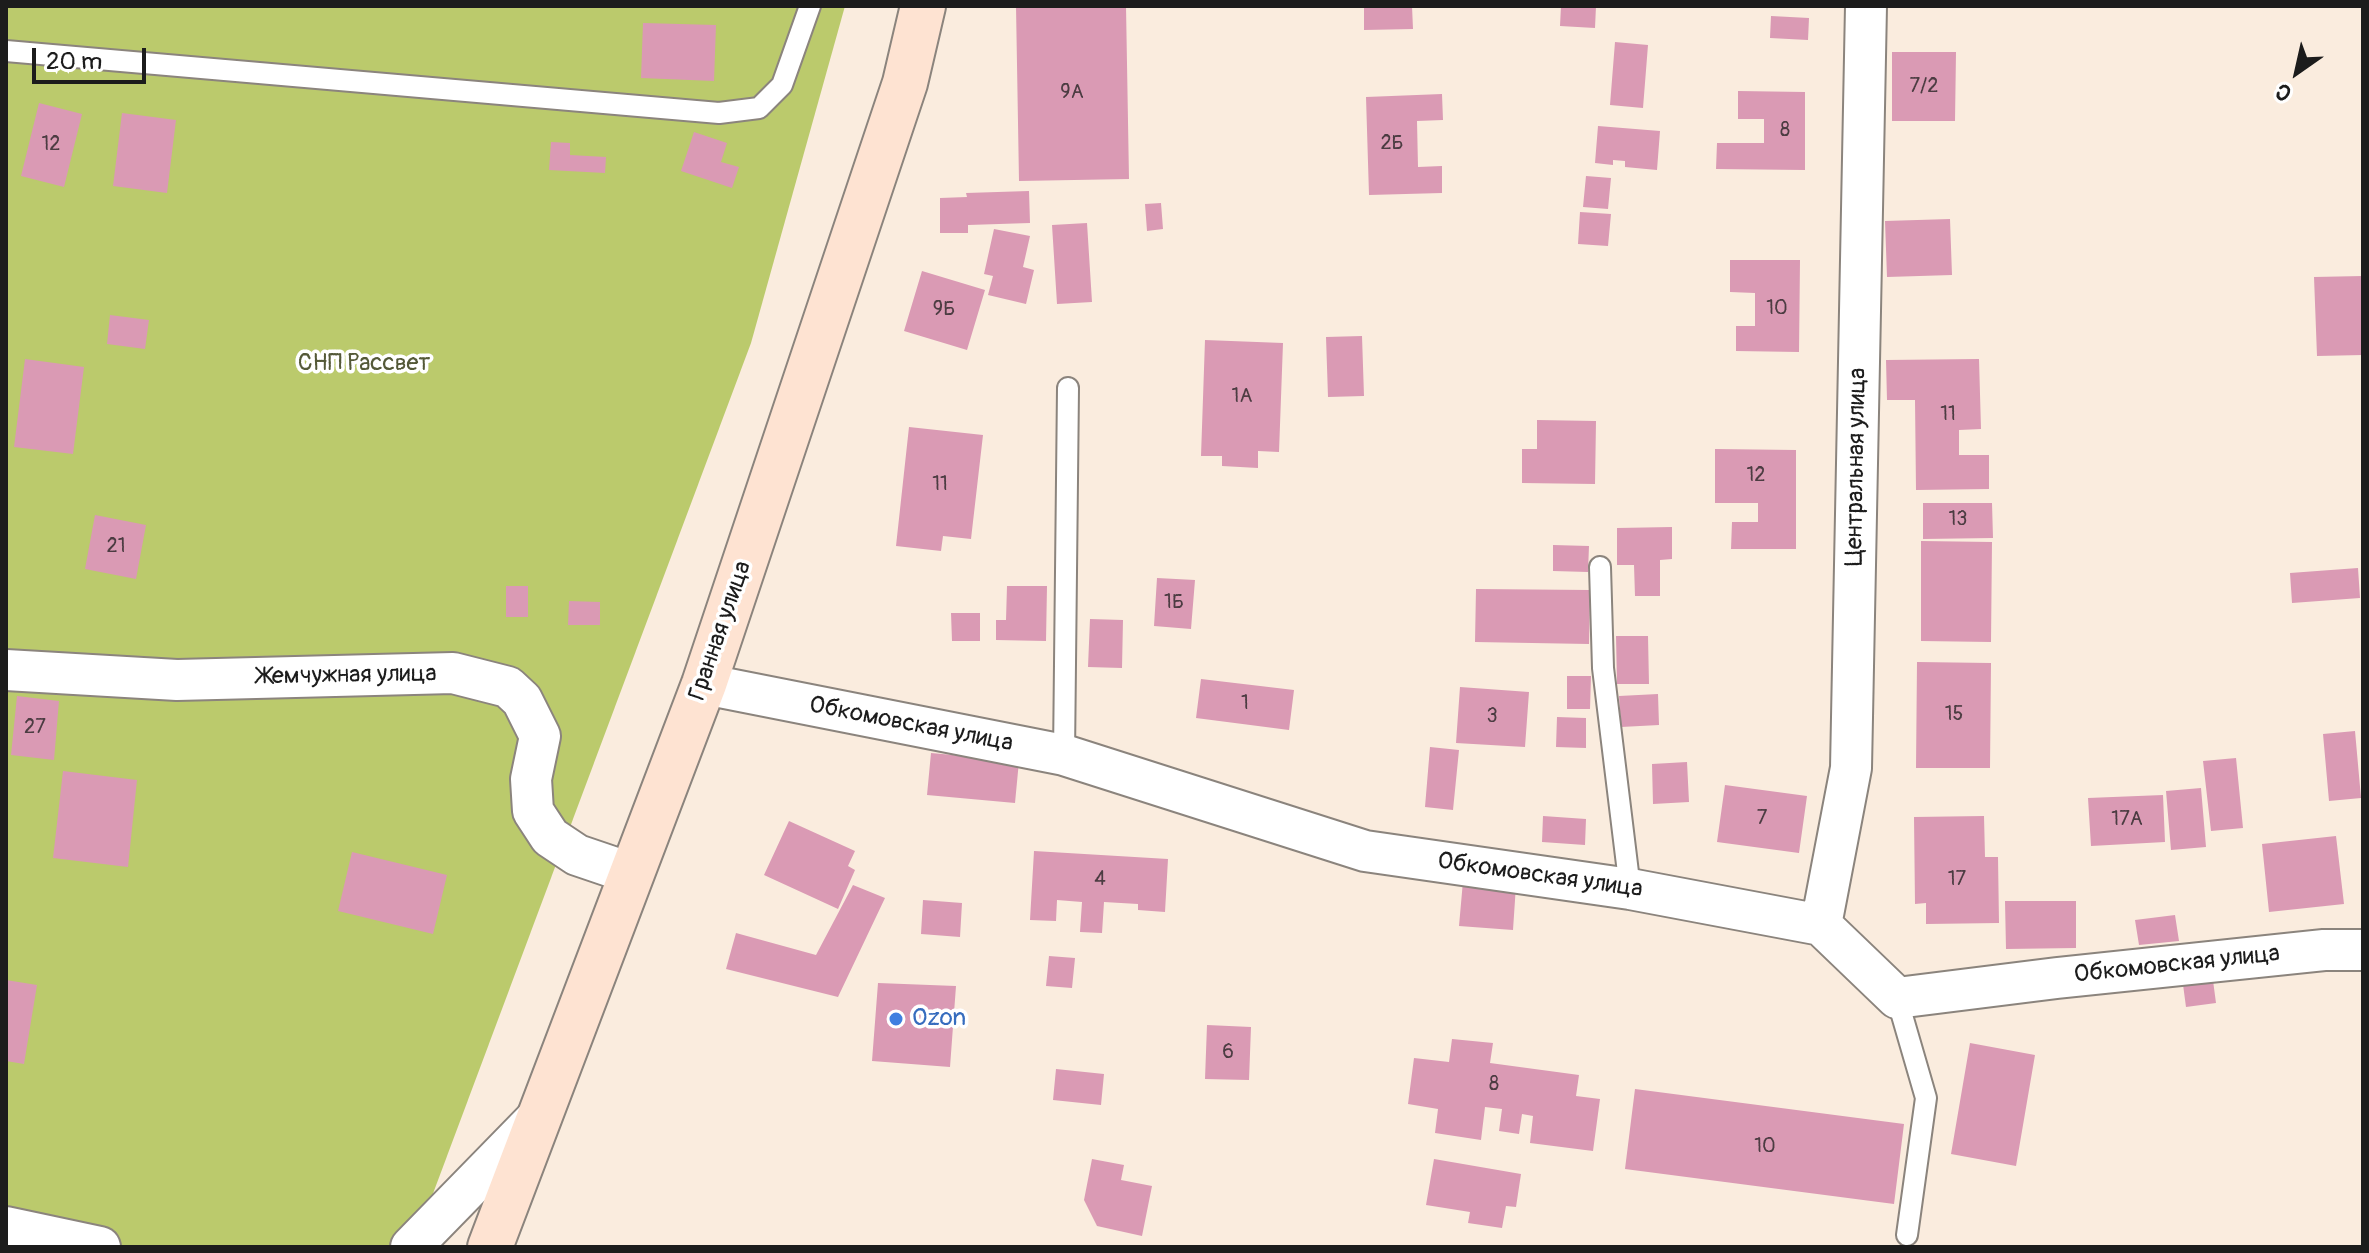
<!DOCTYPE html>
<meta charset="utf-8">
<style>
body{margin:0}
#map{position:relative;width:2369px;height:1253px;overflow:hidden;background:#faecde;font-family:Pangolin,sans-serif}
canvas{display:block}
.frame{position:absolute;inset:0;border:8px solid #1c1c1c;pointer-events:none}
.north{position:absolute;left:2257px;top:32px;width:80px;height:80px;-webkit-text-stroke:6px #fff;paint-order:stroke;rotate:214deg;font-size:22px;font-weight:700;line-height:32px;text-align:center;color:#1c1c1c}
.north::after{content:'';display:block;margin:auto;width:28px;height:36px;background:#1c1c1c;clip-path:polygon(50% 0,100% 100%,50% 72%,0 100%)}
.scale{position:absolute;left:32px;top:48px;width:114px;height:36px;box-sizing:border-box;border:4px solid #1c1c1c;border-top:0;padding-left:10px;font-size:24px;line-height:28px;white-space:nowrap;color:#1c1c1c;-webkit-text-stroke:6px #fff;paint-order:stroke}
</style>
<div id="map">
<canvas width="2369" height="1253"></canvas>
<div class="frame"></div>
<div class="north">С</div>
<div class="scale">20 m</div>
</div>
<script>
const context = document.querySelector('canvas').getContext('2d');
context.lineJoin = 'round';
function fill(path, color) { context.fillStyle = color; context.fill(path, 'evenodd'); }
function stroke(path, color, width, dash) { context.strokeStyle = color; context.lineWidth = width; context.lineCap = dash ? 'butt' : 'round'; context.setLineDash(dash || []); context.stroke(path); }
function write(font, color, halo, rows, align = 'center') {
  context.font = font + ' Pangolin,sans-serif'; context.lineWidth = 7; context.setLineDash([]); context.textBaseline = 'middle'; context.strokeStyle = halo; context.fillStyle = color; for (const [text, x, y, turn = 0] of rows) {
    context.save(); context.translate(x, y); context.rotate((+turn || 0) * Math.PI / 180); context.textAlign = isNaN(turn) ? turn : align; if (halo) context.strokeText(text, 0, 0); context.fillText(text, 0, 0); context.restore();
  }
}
const green = new Path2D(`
 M6,6H845L751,343L413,1247H6Z`);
const building = new Path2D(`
 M1016,6H1126L1129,179L1019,181Z
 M1364,6H1412L1413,29L1364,30Z
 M1561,6H1596L1595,28L1560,26Z
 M1771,16L1809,18L1808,40L1770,38Z
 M643,23L716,25L714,81L641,78Z
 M1615,42L1648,45L1643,108L1610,105Z
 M1892,52H1956L1955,121H1892Z
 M1738,91L1805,92V170L1716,169L1717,143H1764V119H1738Z
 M1442,94L1443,120L1417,121L1418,167L1442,166V193L1369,195L1366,97Z
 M39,103L82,114L64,187L21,176Z
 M122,113L176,120L167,193L113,186Z
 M1598,126L1660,131L1657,170L1625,167V161L1613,160V165L1595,163Z
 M694,132L727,143L721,162L739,167L732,188L681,171Z
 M551,142L570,143V155L606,157L605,173L549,170Z
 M1586,176L1611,178L1608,209L1583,207Z
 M1029,191L1030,223L968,225V233H940V198L967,197L966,193Z
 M1161,203L1163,229L1147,231L1145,204Z
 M1580,212L1611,214L1608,246L1578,244Z
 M1950,219L1952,275L1887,277L1885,221Z
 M1087,223L1092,302L1057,304L1052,225Z
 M994,229L1030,236L1023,267L1034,270L1026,304L988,295L993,276L984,274Z
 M1730,260H1800L1799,352L1736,351V326H1755V293L1730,292Z
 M922,271L985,290L967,350L904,331Z
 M2363,276V355L2317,356L2314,277Z
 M110,315L149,320L145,349L107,344Z
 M1362,336L1364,396L1328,397L1326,337Z
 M1205,340L1283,343L1279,452L1258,451V468L1222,466V456H1201Z
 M25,359L84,367L73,454L14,447Z
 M1979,359L1981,429L1959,430V455H1989V489L1916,490L1915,400H1887L1886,360Z
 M1537,420L1596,421L1595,484L1522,483V449H1537Z
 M909,427L983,435L971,539L943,536L941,551L896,546Z
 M1715,449L1796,450V549H1731L1732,522H1758V503H1715Z
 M1923,503H1992L1993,538L1923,539Z
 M95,515L146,525L136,579L85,569Z
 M1672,527V559L1660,560V596H1635L1634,565H1617V528Z
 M1921,541L1992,542L1991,642L1921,641Z
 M1553,545L1589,546L1588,572L1553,571Z
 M2358,568L2360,598L2292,603L2290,573Z
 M1157,578L1195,580L1191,629L1154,626Z
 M506,586H528V617H506Z
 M1007,586H1047L1046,641L996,640V620H1006Z
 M1476,589L1590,590L1589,644L1475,642Z
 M569,601L600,602V625H568Z
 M951,613H980V641H952Z
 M1090,619L1123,620L1122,668L1088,667Z
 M1616,636H1648L1649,684H1617Z
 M1917,662L1991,663L1990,768H1916Z
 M1567,676H1591L1590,709H1567Z
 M1201,679L1294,690L1289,730L1196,718Z
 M1460,687L1529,692L1525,747L1456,743Z
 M1658,694L1659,725L1621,727L1619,696Z
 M17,696L59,701L54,760L11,755Z
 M1557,717L1586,718V748L1556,747Z
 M2355,731L2361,798L2329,801L2323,734Z
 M1430,747L1459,750L1453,810L1425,807Z
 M931,753L1019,761L1015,803L927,795Z
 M2236,758L2243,828L2211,831L2203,761Z
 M1687,762L1689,802L1653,804L1652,764Z
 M63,771L137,780L128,867L53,858Z
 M1725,785L1807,796L1799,853L1717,842Z
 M2201,788L2206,847L2171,850L2166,791Z
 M2163,795L2165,842L2091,846L2088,798Z
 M1543,816L1586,819L1585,845L1542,842Z
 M1984,816L1985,857H1998L1999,923L1926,924V903L1915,904L1914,817Z
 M789,821L855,851L848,866L855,870L838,909L764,875Z
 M2336,836L2344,904L2269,912L2262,844Z
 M1034,851L1168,859L1165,912L1138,910V904L1104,902L1102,933L1080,932L1082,902L1057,900L1056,921L1030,920Z
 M352,852L447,875L433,934L338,911Z
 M1463,881L1516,885L1513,930L1459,926Z
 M853,885L885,898L838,997L726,969L736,933L816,955Z
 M923,900L962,903L960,937L921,934Z
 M2005,901H2076V948L2006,949Z
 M2175,915L2179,941L2139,945L2135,920Z
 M1049,956L1075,958L1072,988L1046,986Z
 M2212,973L2216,1003L2186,1007L2182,977Z
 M6,980L37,985L24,1064L6,1061Z
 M878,983L956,986L950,1067L872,1061Z
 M1207,1025L1251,1027L1249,1080L1205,1079Z
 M1452,1039L1493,1043L1490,1063L1579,1075L1576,1096L1600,1099L1593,1151L1530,1143L1533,1116L1522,1114L1519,1134L1499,1131L1502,1109L1485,1107L1481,1140L1435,1133L1438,1109L1408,1104L1414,1058L1449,1062Z
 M1970,1043L2035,1055L2016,1166L1951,1154Z
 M1056,1069L1104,1074L1101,1105L1053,1100Z
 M1635,1089L1904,1124L1894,1204L1625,1169Z
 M1092,1159L1124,1165L1121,1180L1152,1186L1142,1236L1097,1226L1084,1200Z
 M1434,1159L1521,1174L1516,1207L1506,1206L1502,1228L1468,1223L1470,1212L1426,1205Z`);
const lane = new Path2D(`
 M6,51L719,113L759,108L782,85L810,6
 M1600,567L1603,668L1630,889
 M1064,755L1068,388
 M1897,998L1926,1098L1907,1235`);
const street = new Path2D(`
 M6,670L177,680L453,673L508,687L522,700L540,736L531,779L533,811L550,837L577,855L633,874
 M704,684L1064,755L1365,851L1630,889L1821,925L1897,998L2057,978L2324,950H2363
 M1821,925L1851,768L1866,6
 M6,1227L100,1247
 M411,1247L538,1117`);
const secondary = new Path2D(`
 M490,1247L704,684L905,83L923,6`);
const markers = [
 [896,1019,8,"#3f7fe0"]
];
const numberNames = [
 ["7/2",1924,87],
 ["9А",1072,93],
 ["8",1785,131],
 ["2Б",1392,144],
 ["12",51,145],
 ["10",1777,309],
 ["9Б",944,310],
 ["1А",1242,397],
 ["11",1948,415],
 ["12",1756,476],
 ["11",940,485],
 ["13",1958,520],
 ["21",116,547],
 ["1Б",1174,603],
 ["1",1245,704],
 ["15",1954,715],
 ["3",1492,717],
 ["27",35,728],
 ["7",1762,819],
 ["17А",2127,820],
 ["4",1100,880],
 ["17",1957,880],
 ["6",1228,1053],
 ["8",1494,1085],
 ["10",1765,1147]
];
const parkNames = [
 ["СНП Рассвет",364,364]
];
const streetNames = [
 ["Центральная улица",1857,467,-89],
 ["Гранная улица",721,631,-71],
 ["Жемчужная улица",347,676,-1],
 ["Обкомовская улица",911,725,11],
 ["Обкомовская улица",1540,876,8],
 ["Обкомовская улица",2177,965,-6]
];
const shopNames = [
 ["Ozon",912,1019]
];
fill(green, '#bbca6c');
fill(building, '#da9ab4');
stroke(lane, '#8b847d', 24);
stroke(street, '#8b847d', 44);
stroke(secondary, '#8b847d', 48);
stroke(lane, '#fff', 20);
stroke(street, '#fff', 40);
stroke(secondary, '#fee3d2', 44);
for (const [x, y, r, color] of markers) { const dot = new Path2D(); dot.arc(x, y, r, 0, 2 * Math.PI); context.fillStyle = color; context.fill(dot); stroke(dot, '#fff', 3); }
write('20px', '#4c3c42', null, numberNames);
write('24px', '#545938', '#fff', parkNames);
write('24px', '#1c1c1c', '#fff', streetNames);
write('24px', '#366cbe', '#fff', shopNames, 'left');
</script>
